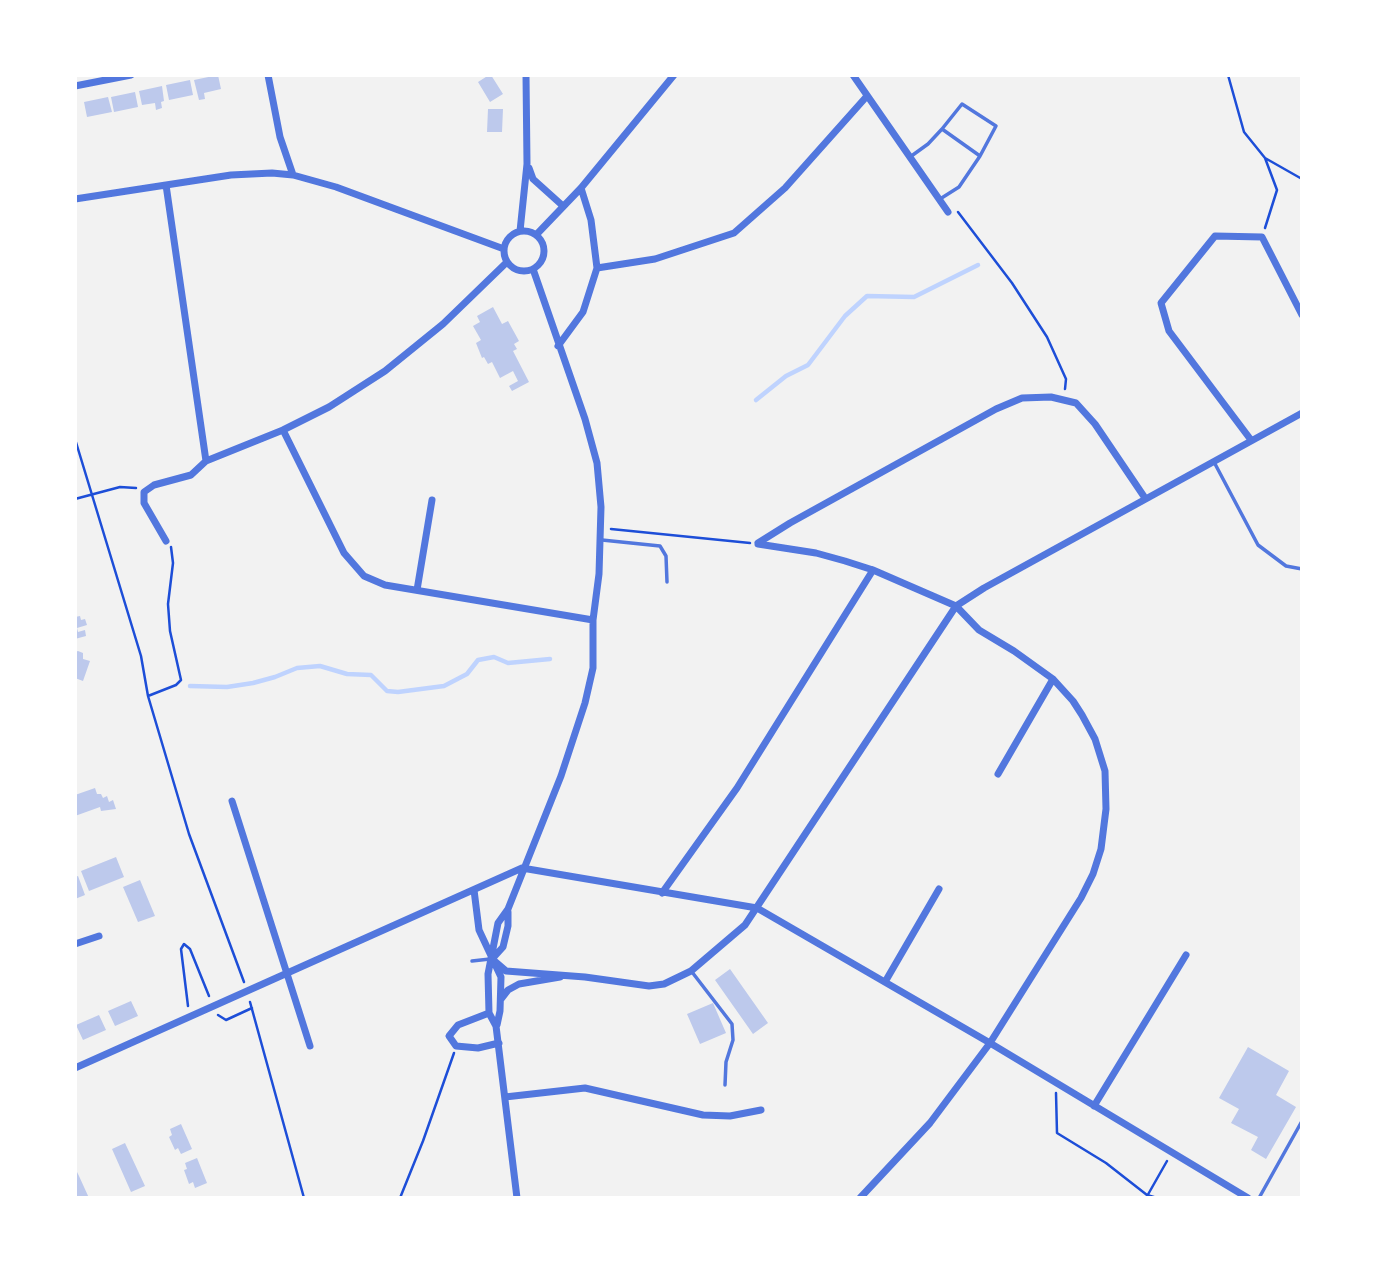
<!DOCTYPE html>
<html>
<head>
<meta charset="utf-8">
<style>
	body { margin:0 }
	#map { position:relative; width:1377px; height:1273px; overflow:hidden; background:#f2f2f2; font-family:"Sofia Sans Condensed",sans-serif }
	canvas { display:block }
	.frame { position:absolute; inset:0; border:77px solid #fff; pointer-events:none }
</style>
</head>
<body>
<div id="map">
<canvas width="1377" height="1273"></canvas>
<div class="frame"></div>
</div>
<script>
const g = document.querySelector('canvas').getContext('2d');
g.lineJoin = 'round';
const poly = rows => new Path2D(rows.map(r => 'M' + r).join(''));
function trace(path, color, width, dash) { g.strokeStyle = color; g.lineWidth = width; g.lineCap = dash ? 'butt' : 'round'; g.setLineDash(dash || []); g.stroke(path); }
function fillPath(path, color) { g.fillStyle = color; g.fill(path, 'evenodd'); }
const stream = poly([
	[756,400,786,376,808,365,845,316,867,296,914,297,978,265],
	[190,686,227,687,253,683,275,677,297,668,320,666,347,674,371,675,387,691,398,692,444,686,467,674,478,660,494,657,508,663,550,659]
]);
const building = poly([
	[218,75,221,89,204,93,205,99,199,100,194,80],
	[489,75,491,75,503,94,490,102,478,82],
	[190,80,193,95,169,100,166,85],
	[162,86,164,101,161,102,162,108,156,110,155,103,142,105,139,91],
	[135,92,138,107,114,112,111,97],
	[108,97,112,112,87,117,84,102],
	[488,109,503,109,502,132,487,132],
	[493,307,502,324,508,321,519,341,514,344,517,349,513,351,529,382,512,391,509,386,518,381,513,371,500,378,492,362,488,364,484,357,482,358,476,343,481,340,473,326,480,322,477,316],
	[80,616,81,620,85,619,87,625,77,628,78,632,85,630,86,636,75,639,75,617],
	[78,651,83,653,83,659,90,661,83,681,75,678,75,652],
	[95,788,97,794,101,794,103,798,107,796,109,802,113,800,116,809,101,811,100,807,75,816,75,795],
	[116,857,124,877,89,891,81,871],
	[78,876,85,895,75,899,75,877],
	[140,880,155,916,138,922,123,887],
	[730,969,768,1023,753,1034,715,980],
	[131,1001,138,1016,115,1026,108,1011],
	[713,1003,726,1033,700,1044,687,1014],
	[99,1015,106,1030,83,1040,76,1025],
	[1248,1047,1289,1071,1276,1095,1296,1107,1266,1159,1251,1150,1258,1137,1231,1123,1239,1109,1219,1098],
	[181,1124,192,1149,181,1154,178,1148,175,1150,169,1137,172,1135,170,1129],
	[125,1143,145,1186,131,1192,112,1149],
	[197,1158,207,1183,195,1188,193,1182,189,1184,184,1170,187,1169,185,1163],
	[75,1168,79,1176,89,1198,75,1198]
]);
const path = poly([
	[1228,75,1244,132,1265,158,1302,179],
	[958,212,1012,283,1047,337,1066,379,1065,389],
	[1265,228,1277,190,1265,158],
	[75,439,141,656,148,696,189,834,244,982],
	[75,499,120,487,136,488],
	[611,529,750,543],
	[148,696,176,685,181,680,170,631,168,604,173,563,171,547],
	[250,1002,304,1198],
	[188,1006,181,949,184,944,190,949,209,996],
	[218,1015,226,1020,252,1008],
	[1056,1093,1057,1133,1106,1163,1147,1195,1157,1198],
	[400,1198,423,1141,454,1053],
	[1146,1198,1167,1161]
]);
const service = poly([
	[942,129,962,104,996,126,980,156],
	[910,157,928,144,942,129,980,156,959,187,940,199],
	[1214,462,1258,545,1286,566,1302,569],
	[602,540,660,546,666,556,667,582],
	[472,961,490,959],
	[692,972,732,1024,733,1040,726,1062,725,1085],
	[1259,1198,1302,1121]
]);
const minor = poly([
	[268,75,280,137,293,175],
	[853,75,948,212],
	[75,86,131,75],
	[529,168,533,179,563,206],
	[166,185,206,461],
	[75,199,231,175,272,173,293,175,336,187,504,249],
	'504 251a20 20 0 1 1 40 0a20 20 0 1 1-40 0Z',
	[520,231,527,164,526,75],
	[536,235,581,188,674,75],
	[597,268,655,259,734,233,785,188,867,96],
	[558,346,583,312,597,268,591,220,581,188],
	[283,430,344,553,364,576,385,585,593,620],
	[1251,440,1169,331,1161,303,1215,236,1262,237,1302,315],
	[166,541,144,503,144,492,154,485,191,475,206,461,283,430,329,407,385,371,443,324,507,262],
	[758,543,790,523,996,409,1022,398,1051,397,1076,403,1095,424,1145,498],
	[758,544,816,553,845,561,873,570,956,606,979,630,1014,651,1053,679,1073,701,1082,715,1095,739,1105,771,1106,809,1101,849,1093,874,1081,898,990,1043,930,1123,860,1198],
	[417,590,432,500],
	[998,774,1053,679],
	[232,801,310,1046],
	[522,868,757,908,990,1043,1248,1198],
	[474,890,479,930,501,977,500,1011,497,1025],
	[662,893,737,788,873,570],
	[75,944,99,936],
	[493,958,503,947,508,926,508,912],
	[492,959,506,971,585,977,649,986,664,984,691,971,745,925,956,606,984,588,1302,413],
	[885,982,939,889],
	[501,999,508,990,519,984,560,977],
	[489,1013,458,1025,449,1036,456,1046,478,1048,499,1043],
	[75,1068,522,868],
	[505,1097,585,1088,703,1115,730,1116,761,1110],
	[1094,1106,1186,955],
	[517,1198,496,1026,489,1013,488,974,498,923,508,909,561,776,585,703,593,668,593,620,599,574,601,507,597,463,585,419,533,269]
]);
trace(stream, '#bfd3fe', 4.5);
fillPath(building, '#bdc9ec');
trace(path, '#1d4ed8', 2.5);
trace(service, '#5277de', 3.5);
trace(minor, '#5277de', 7);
</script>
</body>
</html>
